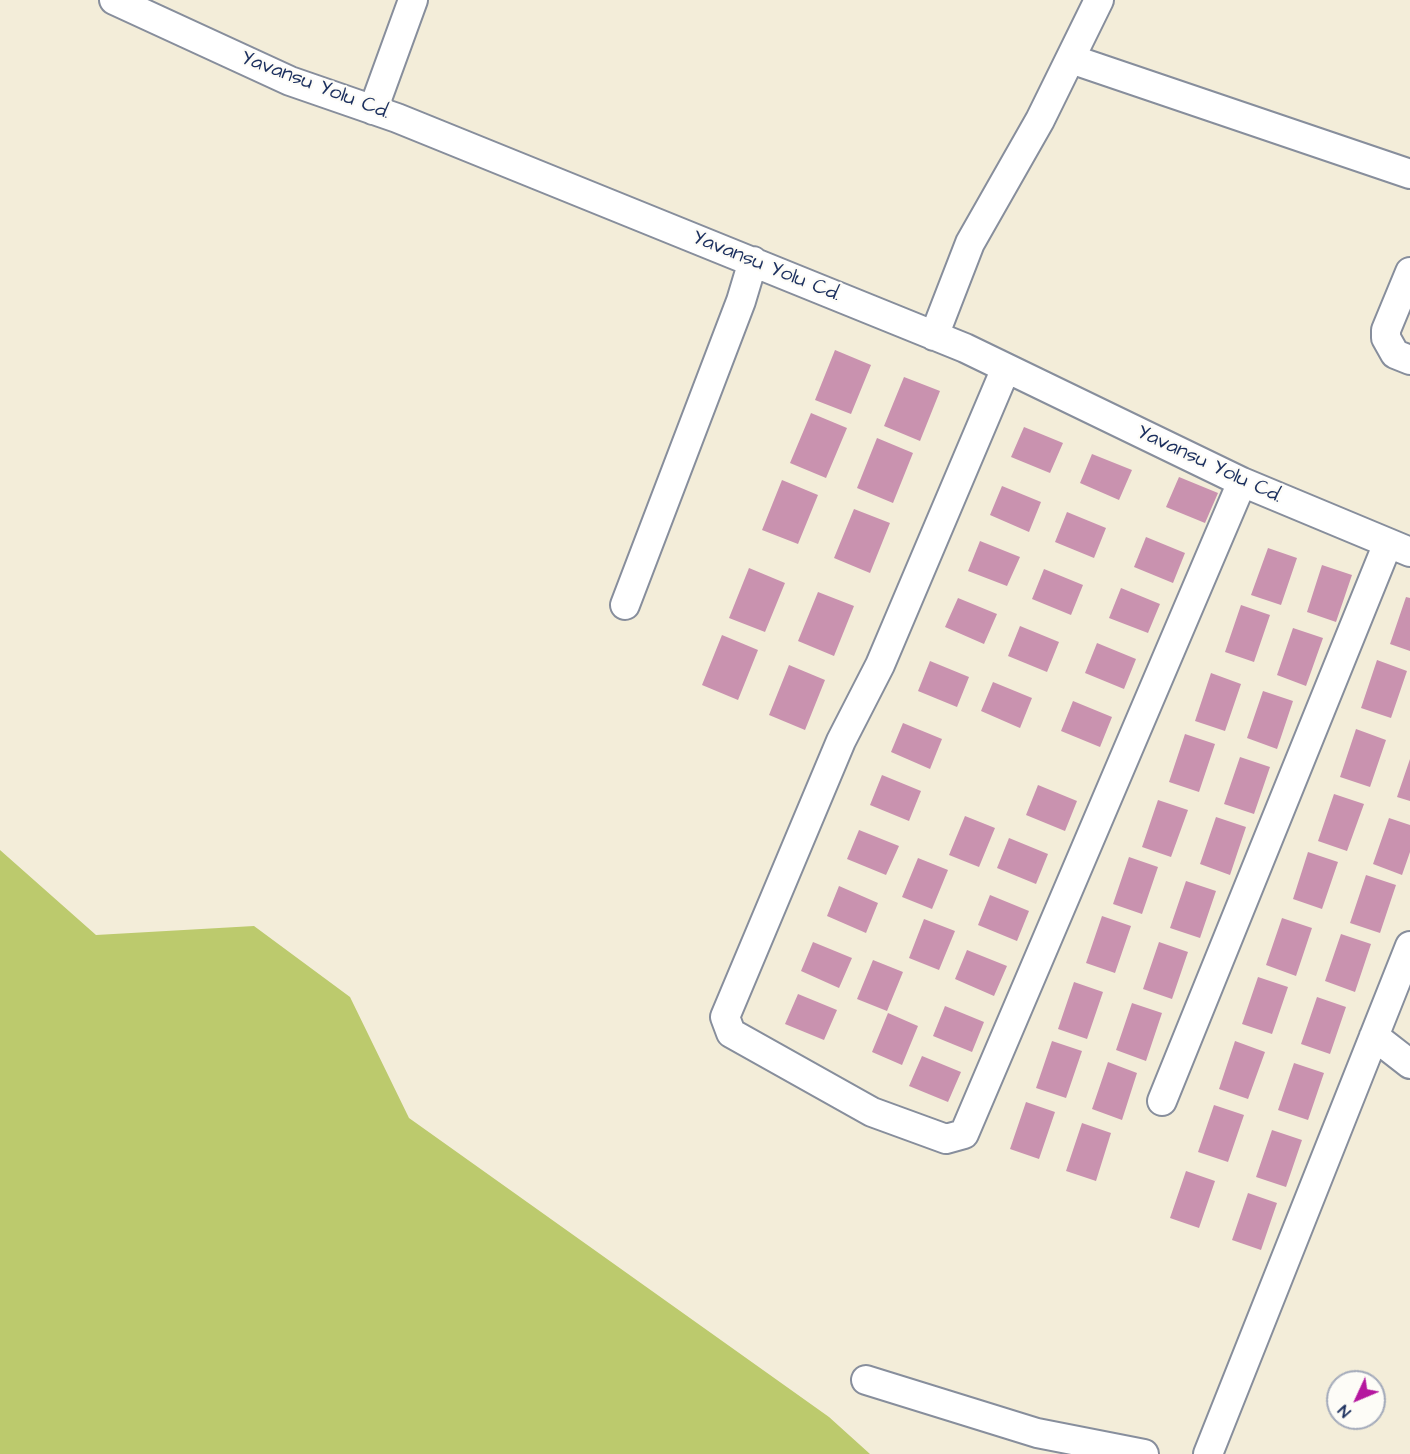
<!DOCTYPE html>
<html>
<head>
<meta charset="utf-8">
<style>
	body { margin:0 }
	#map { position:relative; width:1410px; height:1454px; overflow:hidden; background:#f3edd9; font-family:"Architects Daughter",sans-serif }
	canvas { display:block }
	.north { position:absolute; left:1326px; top:1370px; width:60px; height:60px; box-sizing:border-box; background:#fdfcf7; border:2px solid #a3aaba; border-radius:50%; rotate:226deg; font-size:16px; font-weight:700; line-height:24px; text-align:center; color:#1b2f5e }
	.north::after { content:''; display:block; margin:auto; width:21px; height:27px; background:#b5179e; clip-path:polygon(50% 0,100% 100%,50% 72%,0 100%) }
</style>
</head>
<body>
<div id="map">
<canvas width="1410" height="1454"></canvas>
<div class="north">N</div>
</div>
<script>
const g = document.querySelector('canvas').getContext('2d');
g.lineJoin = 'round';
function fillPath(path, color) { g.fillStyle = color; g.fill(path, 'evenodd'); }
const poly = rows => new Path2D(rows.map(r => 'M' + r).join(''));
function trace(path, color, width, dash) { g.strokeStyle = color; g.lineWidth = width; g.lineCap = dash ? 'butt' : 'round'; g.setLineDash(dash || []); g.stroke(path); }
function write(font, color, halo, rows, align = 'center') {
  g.font = font + ' "Architects Daughter",sans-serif'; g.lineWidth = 4.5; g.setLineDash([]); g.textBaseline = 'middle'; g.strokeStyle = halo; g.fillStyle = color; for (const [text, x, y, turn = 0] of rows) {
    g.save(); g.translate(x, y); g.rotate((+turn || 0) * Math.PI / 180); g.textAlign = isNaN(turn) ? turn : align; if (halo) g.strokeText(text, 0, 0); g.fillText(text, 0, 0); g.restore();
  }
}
const green = poly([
	[0,850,96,935,254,926,350,997,409,1118,829,1417,870,1454,0,1454]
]);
const building = poly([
	[835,350,871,365,851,414,815,400],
	[904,377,940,391,920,441,884,426],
	[811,413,847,428,826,478,790,463],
	[1024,427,1063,443,1050,473,1011,457],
	[877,438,913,453,893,503,857,488],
	[1092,454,1132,470,1119,500,1080,483],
	[1179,477,1218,493,1205,523,1166,507],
	[782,480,818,495,798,544,762,530],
	[1002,486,1041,502,1029,532,990,515],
	[854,509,890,523,870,573,834,558],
	[1067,512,1106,528,1094,558,1055,542],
	[1146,537,1185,553,1173,583,1134,567],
	[980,541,1020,557,1007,586,968,571],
	[1268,548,1297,558,1281,605,1251,595],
	[1322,565,1352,575,1336,622,1307,612],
	[749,568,785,583,765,632,729,618],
	[1044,569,1083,585,1071,615,1032,599],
	[1121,588,1160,604,1148,633,1109,618],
	[818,592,854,606,834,656,798,641],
	[1406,597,1410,598,1410,651,1390,644],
	[958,598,997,614,984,644,945,627],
	[1241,605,1270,615,1254,662,1225,652],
	[1020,626,1059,642,1047,672,1008,656],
	[1293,628,1323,638,1306,686,1277,675],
	[722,635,758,650,738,700,702,685],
	[1097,643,1136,659,1124,689,1085,673],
	[1377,660,1407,671,1391,718,1361,708],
	[930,661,969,677,957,707,918,691],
	[789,665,825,680,805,730,769,715],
	[1211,673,1241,684,1225,731,1195,721],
	[993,682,1032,698,1020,728,981,711],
	[1263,691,1293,701,1277,749,1247,738],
	[1073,701,1112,717,1100,747,1061,731],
	[903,723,942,739,930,769,891,752],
	[1356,729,1386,740,1370,787,1340,777],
	[1185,734,1215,744,1199,792,1169,782],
	[1240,757,1270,767,1254,814,1224,804],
	[1410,759,1410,801,1397,797],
	[882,775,921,791,909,821,870,805],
	[1038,785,1077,801,1065,831,1026,815],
	[1334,794,1364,804,1347,851,1318,841],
	[1158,800,1188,810,1171,857,1142,847],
	[965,816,995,828,979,867,949,855],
	[1216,817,1246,827,1230,875,1200,864],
	[1389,818,1410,825,1410,852,1402,875,1373,864],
	[859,830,899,846,886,875,847,859],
	[1009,838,1048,854,1036,884,997,868],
	[1308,852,1338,862,1322,909,1293,899],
	[1129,857,1158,867,1142,914,1113,904],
	[918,858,948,870,932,909,902,897],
	[1366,875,1396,885,1380,933,1350,923],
	[1186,881,1216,891,1200,938,1170,928],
	[839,886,878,903,866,933,827,916],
	[990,895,1029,911,1017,941,978,925],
	[1102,916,1131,926,1115,973,1086,963],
	[1282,918,1312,928,1296,976,1266,965],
	[924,919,955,931,939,970,909,958],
	[1341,934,1371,944,1355,992,1325,981],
	[813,942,852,958,839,988,801,971],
	[1159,942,1188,952,1172,999,1143,989],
	[967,950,1007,966,994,996,955,979],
	[873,960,903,972,887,1011,857,999],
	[1258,977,1288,987,1272,1034,1242,1024],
	[1074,982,1103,992,1087,1039,1058,1029],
	[798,994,837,1010,824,1040,785,1024],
	[1317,997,1346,1007,1330,1054,1301,1044],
	[1132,1003,1162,1013,1146,1061,1116,1050],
	[945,1006,984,1022,972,1052,933,1036],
	[888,1013,918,1026,902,1065,872,1052],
	[1052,1041,1082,1051,1066,1098,1036,1088],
	[1235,1041,1265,1052,1248,1099,1219,1089],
	[922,1056,961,1072,948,1102,909,1086],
	[1108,1062,1137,1073,1122,1120,1092,1109],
	[1294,1063,1324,1073,1308,1120,1278,1110],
	[1026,1102,1055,1112,1039,1159,1010,1149],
	[1214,1105,1244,1115,1228,1162,1198,1152],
	[1082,1123,1111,1133,1096,1181,1066,1171],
	[1272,1130,1302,1140,1286,1187,1256,1177],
	[1186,1171,1215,1181,1199,1228,1170,1218],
	[1248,1193,1277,1203,1261,1250,1232,1240]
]);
const minor = poly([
	[114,0,290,81,397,118,965,348,1242,482,1410,552],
	[1071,59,1410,174],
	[373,110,413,0],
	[1410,272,1386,330,1386,338,1395,354,1410,360],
	[934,336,970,243,1040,120,1099,0],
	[1006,368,880,665,841,741,725,1017,731,1033,872,1112,946,1139,964,1134,1242,482],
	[625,605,741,301,753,261],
	[1374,1036,1410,1064],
	[1162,1101,1388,543],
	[866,1380,1037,1433,1144,1454],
	[1208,1454,1410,946]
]);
const streetNames = [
	["Yavansu Yolu Cd.",315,86,21],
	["Yavansu Yolu Cd.",766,267,22],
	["Yavansu Yolu Cd.",1209,465,25]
];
fillPath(green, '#bcca6d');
fillPath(building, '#c992af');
trace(minor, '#878e9c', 32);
trace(minor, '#fff', 28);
write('21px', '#1b2f5e', '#fdfcf7', streetNames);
</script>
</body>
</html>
